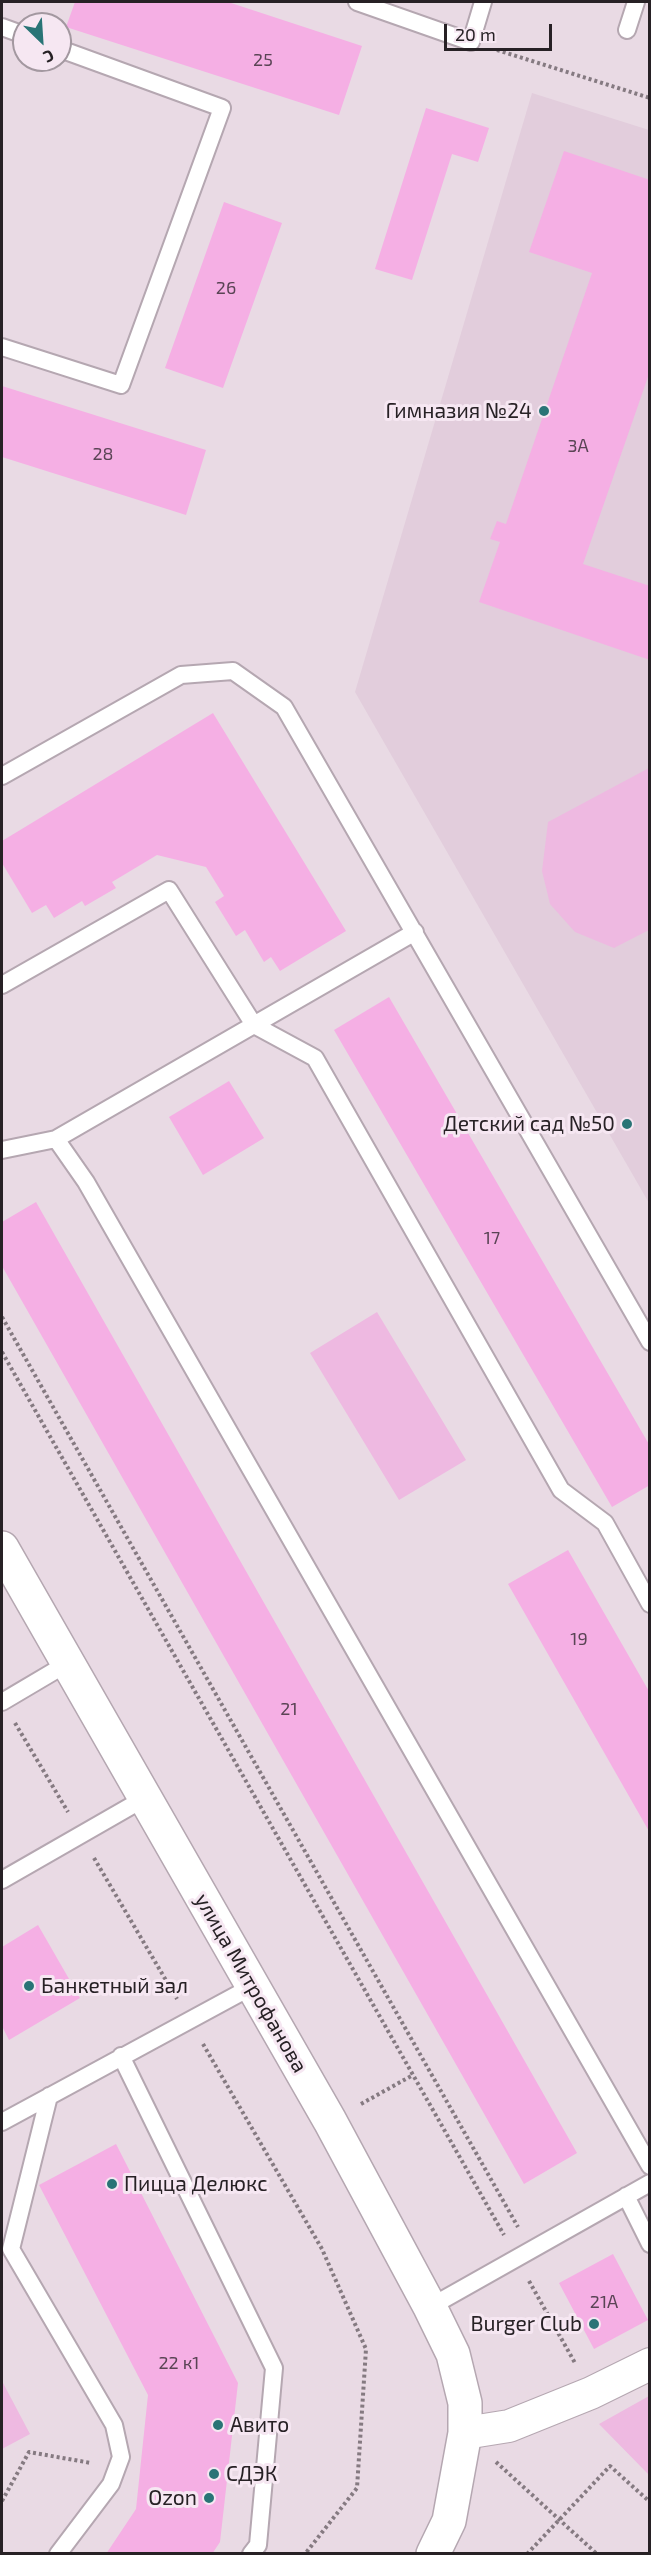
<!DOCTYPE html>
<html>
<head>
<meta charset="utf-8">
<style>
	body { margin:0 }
	#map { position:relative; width:651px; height:2555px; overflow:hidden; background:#e9dae4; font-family:"Exo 2",sans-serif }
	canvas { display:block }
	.frame { position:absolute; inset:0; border:3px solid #272125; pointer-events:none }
	.north { position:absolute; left:12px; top:12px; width:60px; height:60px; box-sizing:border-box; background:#f6e7f2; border:2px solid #a398a0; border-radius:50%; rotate:155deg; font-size:16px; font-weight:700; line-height:24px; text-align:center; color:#272125 }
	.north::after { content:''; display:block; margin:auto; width:21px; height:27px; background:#297476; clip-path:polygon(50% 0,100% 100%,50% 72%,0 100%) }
	.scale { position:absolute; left:444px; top:24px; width:108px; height:27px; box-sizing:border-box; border:3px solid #272125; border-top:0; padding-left:8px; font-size:18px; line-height:21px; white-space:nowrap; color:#272125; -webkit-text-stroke:4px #f6e7f2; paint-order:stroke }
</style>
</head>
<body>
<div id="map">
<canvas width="651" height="2555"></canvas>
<div class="frame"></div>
<div class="north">С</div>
<div class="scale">20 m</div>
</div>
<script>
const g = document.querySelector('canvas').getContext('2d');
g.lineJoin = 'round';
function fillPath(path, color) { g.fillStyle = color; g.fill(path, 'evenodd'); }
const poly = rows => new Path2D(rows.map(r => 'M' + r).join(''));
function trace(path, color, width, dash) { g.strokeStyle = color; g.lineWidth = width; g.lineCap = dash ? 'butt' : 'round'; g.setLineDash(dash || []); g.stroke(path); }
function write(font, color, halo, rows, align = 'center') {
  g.font = font + ' "Exo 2",sans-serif'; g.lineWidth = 6; g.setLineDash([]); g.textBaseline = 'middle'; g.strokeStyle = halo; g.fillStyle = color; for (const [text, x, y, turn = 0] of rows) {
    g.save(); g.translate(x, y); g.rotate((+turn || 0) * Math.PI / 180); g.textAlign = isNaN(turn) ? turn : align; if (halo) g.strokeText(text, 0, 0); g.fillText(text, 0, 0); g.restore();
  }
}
const built = poly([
	[532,93,649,130,649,1203,355,692]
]);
const green = poly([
	[649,768,649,930,614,948,575,932,550,904,542,871,548,822],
	[377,1312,466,1460,399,1500,310,1353],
	[2,2381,30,2434,2,2449,2,2380],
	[649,2396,649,2475,599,2424]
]);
const building = poly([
	[75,2,228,2,362,46,339,115,66,27],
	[426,108,489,128,478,162,452,154,412,280,375,269],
	[564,151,650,180,650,371,583,564,650,586,650,660,479,602,500,542,490,539,497,521,506,524,592,273,529,252],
	[224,202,282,223,223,388,165,368],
	[2,386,206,450,186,515,2,457],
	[213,713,346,931,280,971,271,957,264,962,245,930,236,936,215,902,224,896,206,867,157,855,112,882,116,888,85,906,82,901,54,918,46,905,32,913,2,863,2,841],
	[389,997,650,1446,650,1485,612,1507,334,1030],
	[229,1081,264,1138,203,1175,169,1117],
	[36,1202,577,2153,524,2184,2,1266,2,1222],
	[568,1550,650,1693,650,1833,508,1584],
	[38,1925,80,1998,9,2040,2,2026,2,1947],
	[116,2144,238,2383,220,2542,212,2554,106,2554,136,2509,148,2395,39,2185],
	[613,2254,648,2320,594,2349,559,2283]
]);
const path = poly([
	[497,50,650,98],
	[2,1317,518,2227],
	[2,1352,504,2235],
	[15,1723,68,1812],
	[94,1858,177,1999],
	[203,2044,322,2249,366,2349,357,2488,305,2554],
	[361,2104,413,2075],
	[529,2281,575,2363],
	[496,2462,597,2554],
	[2,2501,29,2452,91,2463],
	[527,2554,610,2466,650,2502]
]);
const lane = poly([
	[357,2,471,42,483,2],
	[2,27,24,35],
	[627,30,636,2],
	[2,347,121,385,222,108,60,49],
	[2,776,181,675,233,671,284,707,650,1342],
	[415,932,56,1139,86,1182,650,2166],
	[2,985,169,890,254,1025,315,1058,561,1490,605,1523,650,1604],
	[2,1150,56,1139],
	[2,1702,68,1663],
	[2,1880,145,1798],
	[121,2056,274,2368,258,2545,251,2554],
	[49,2096,11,2249,114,2425,121,2457,111,2484,58,2554],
	[2,2122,253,1986],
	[626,2196,650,2244],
	[430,2307,650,2183]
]);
const street = poly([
	[465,2433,509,2426,591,2393,650,2364]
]);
const secondary = poly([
	[2,1548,330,2121,430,2307,453,2354,465,2403,465,2433,449,2521,433,2554]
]);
const markers = [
	[544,411,6,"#297476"],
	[627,1124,6,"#297476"],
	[29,1986,6,"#297476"],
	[112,2184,6,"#297476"],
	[594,2324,6,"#297476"],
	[218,2425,6,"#297476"],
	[214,2474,6,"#297476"],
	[209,2498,6,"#297476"]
];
const numberNames = [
	["25",263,60],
	["26",226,288],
	["3А",578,446],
	["28",103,454],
	["17",492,1238],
	["19",579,1639],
	["21",289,1709],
	["21А",604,2302],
	["22 к1",179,2363]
];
const poiNames = [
	["Гимназия №24",532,411],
	["Детский сад №50",615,1124],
	["Банкетный зал",41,1986,"left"],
	["Пицца Делюкс",124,2184,"left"],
	["Burger Club",582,2324],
	["Авито",230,2425,"left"],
	["СДЭК",226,2474,"left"],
	["Ozon",197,2498]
];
const streetNames = [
	["улица Митрофанова",251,1983,60]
];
fillPath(built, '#e2cddc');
fillPath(green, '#eeb9e1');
fillPath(building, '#f5afe4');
trace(lane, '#b5a7b1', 20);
trace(street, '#b5a7b1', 34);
trace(secondary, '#b5a7b1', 36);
trace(path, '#857a81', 4, [3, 3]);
trace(lane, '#fff', 16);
trace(street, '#fff', 32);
trace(secondary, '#fff', 33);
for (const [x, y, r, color] of markers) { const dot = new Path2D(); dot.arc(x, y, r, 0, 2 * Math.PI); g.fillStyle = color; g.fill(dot); trace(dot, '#f6e7f2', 2); }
write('18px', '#5a4455', null, numberNames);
write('21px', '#272125', '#f6e7f2', poiNames, 'right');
write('21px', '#272125', '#f6e7f2', streetNames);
</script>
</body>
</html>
